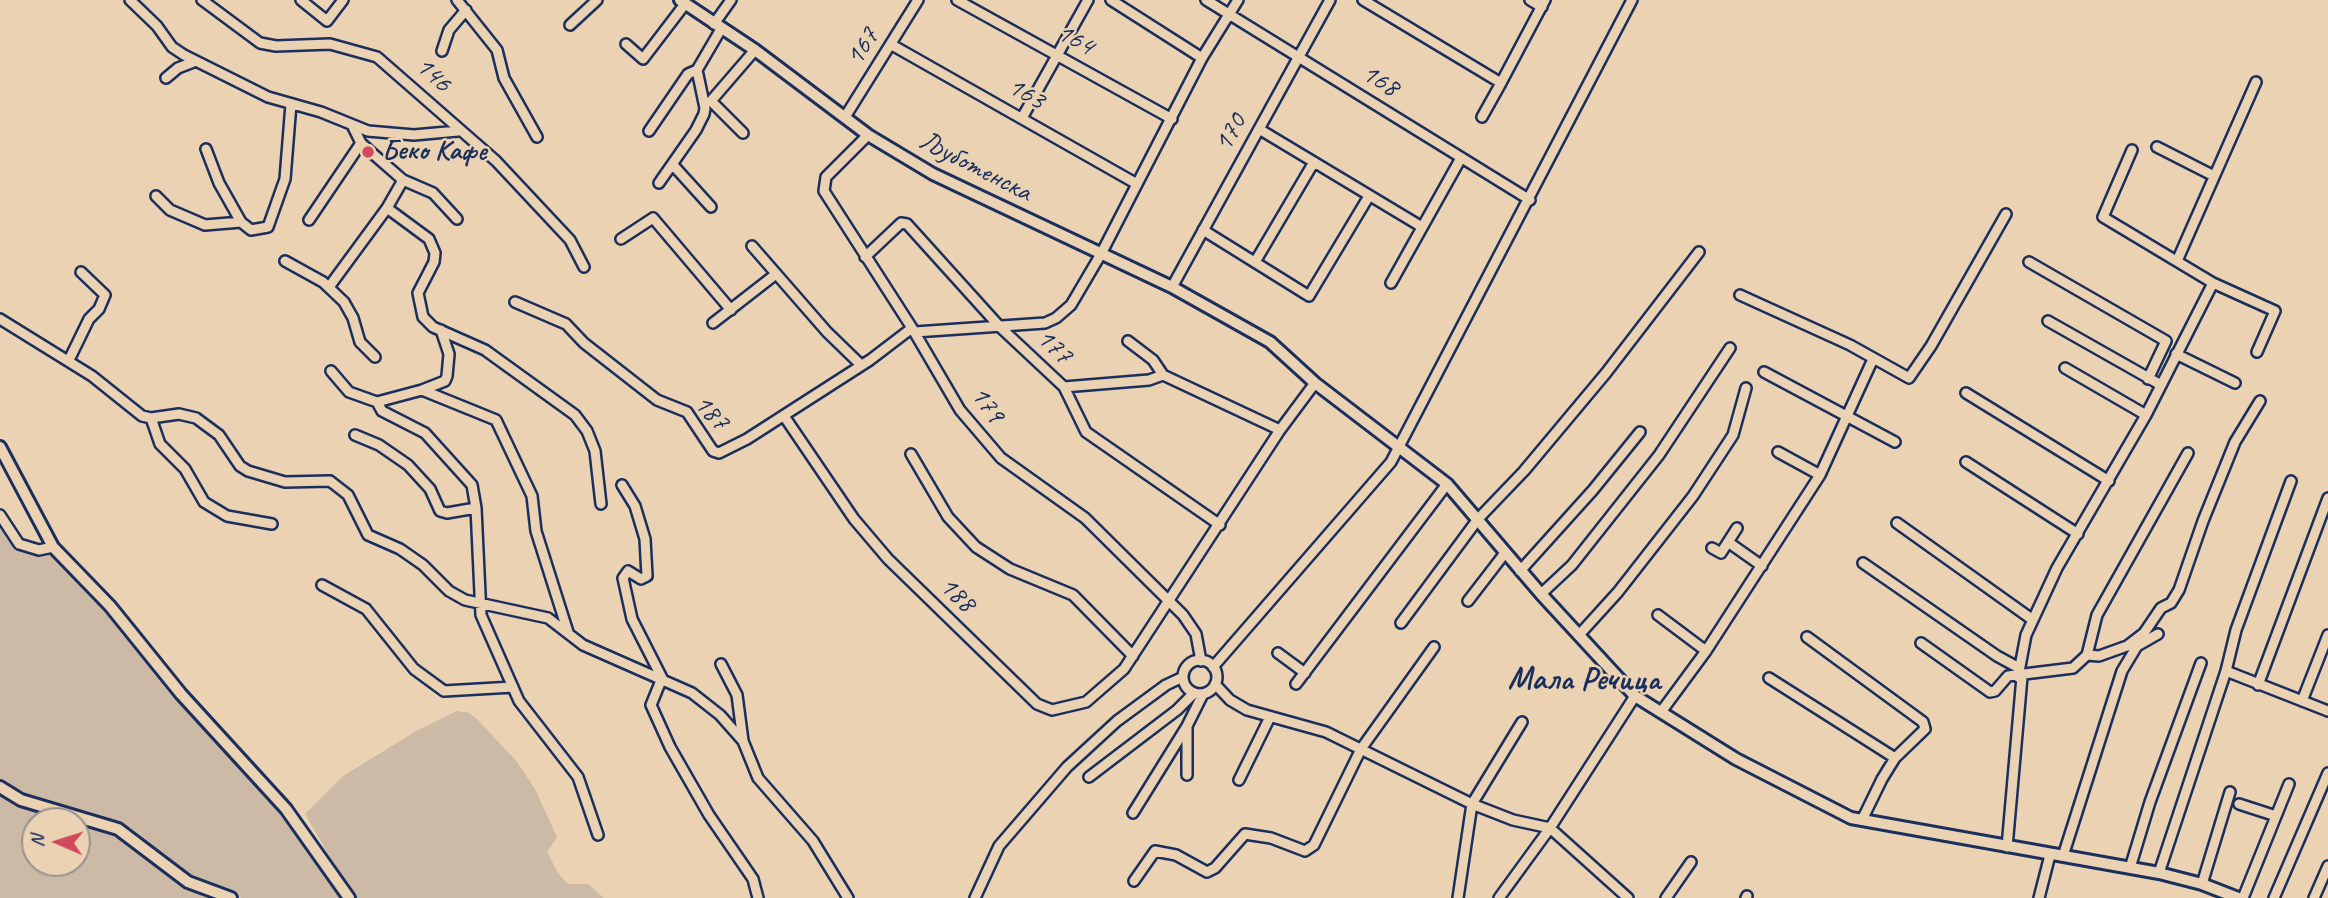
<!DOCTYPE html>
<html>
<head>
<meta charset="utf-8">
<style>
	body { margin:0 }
	#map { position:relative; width:2328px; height:898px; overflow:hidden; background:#ead2b2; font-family:Caveat,sans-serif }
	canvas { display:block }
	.north { position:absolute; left:21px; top:807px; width:70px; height:70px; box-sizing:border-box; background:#ead2b2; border:2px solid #979190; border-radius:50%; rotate:273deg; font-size:19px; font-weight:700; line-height:28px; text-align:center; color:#1b2f5e }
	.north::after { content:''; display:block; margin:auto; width:24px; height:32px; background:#d1495b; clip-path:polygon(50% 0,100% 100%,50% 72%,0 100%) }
</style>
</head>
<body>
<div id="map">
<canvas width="2328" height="898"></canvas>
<div class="north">N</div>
</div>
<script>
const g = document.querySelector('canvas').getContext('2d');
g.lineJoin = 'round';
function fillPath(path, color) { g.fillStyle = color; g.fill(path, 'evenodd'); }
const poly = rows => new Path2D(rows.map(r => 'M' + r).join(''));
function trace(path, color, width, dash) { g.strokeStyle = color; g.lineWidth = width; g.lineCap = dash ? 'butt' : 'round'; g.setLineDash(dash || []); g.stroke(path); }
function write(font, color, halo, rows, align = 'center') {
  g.font = font + ' Caveat,sans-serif'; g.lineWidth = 5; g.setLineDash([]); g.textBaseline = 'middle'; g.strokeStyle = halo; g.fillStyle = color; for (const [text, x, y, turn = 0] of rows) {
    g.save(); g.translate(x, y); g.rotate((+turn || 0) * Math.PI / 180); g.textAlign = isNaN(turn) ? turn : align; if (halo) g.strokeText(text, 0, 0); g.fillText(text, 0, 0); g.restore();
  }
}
const green = poly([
	[0,515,16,542,48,549,104,606,198,722,291,827,341,898,242,898,189,876,112,819,31,799,0,779],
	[457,711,469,713,478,720,517,762,535,789,557,837,547,852,558,873,568,884,588,884,604,898,354,898,305,814,343,776,418,730],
	[0,795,15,804,115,835,133,845,182,886,212,898,0,898],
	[35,821,77,821,77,863,35,863]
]);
const minor = poly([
	[130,0,157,26,172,47,184,55,268,97,321,112,368,131,414,135,458,131],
	[202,0,260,43,276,46,330,44,377,57,496,161,570,240,584,267],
	[301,0,327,21,343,0],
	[457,0,497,50,504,78,537,137],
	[957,0,1172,119],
	[1111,0,1202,58],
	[1206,0,1530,200],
	[1363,0,1501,83,1482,117],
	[1530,0,1542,7],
	[714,24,731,0],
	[570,25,597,0],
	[626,44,643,59,685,4],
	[892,45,1137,184],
	[442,51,449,30,466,10],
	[166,78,178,68,196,61],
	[1501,83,1545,0],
	[845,117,918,0],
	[1022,118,1088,0],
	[352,125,361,143,372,153,403,180,433,193,457,219],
	[1259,129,1422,227],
	[649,131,688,74,697,70,721,29],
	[743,133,711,101,755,50],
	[868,135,826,177,824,191,912,328,960,410,1001,458,1085,518,1183,615,1196,634,1201,661],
	[2157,147,2214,176],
	[206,149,219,183,241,222,251,230,268,227,285,179,291,104],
	[2132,150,2103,217,2213,283,2275,311,2257,352],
	[673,165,711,207],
	[659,183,696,130,704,114,705,108,697,70],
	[156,196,170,210,205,225,241,222],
	[387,208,429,239,435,253,434,262,418,293,423,317,433,327,485,350,575,415,587,431,595,451,601,504],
	[309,220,361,143],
	[1203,230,1309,296,1369,196],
	[621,239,653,218,731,310],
	[752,246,827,332,861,365],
	[865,257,901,223,907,224,1000,327,1064,387,1086,432,1220,525],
	[285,261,323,282,344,302,353,318,360,342,375,357],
	[2177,261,2256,82],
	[1255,262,1314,162],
	[2029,262,2166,341,2148,379],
	[1391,283,1461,158],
	[329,287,387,208,403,180],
	[1172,287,1330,0],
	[1740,295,1850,345,1909,378,1931,346,2006,214],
	[515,302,566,324,584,343,657,400,687,412,713,451,719,453,747,439,870,360,912,328],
	[0,319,92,376,142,416,151,418,179,414,196,418,219,435,240,466,248,471,285,482,330,481,348,495,368,535,400,549,423,565,449,591,465,600,548,618,583,645,692,693,720,715,743,741,758,778,813,841,848,898],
	[2048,321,2161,385],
	[713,323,776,274],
	[915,332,1045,323,1056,318,1071,305,1101,254,1202,58,1238,0],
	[1128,341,1153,360,1163,375,1280,430],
	[2176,354,2235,383],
	[69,360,89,319,99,309,105,295,81,272],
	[2065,368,2146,415],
	[331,371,349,392,377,402,422,390,445,381,447,376,449,354,441,330],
	[1764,372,1895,442],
	[1064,387,1149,380,1163,375],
	[422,390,496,420,532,496,536,531,568,632],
	[1966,393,2109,481],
	[377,402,382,411,425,433,472,485,476,508,481,615,519,701,578,777,598,835],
	[784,416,854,519,888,559,1037,704,1052,710,1086,702,1124,669,1280,430,1315,383],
	[151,418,160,444,185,469,204,502,227,516,272,524],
	[355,435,379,445,408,465,430,489,440,511,447,513,476,508],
	[1778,452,1820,475],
	[911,454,948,517,976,547,1010,569,1073,595,1133,656],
	[1966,462,2078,534],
	[622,485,635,506,645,539,647,576,641,579,628,571,623,578,632,619,662,678,651,705,670,747,709,815,753,879,758,898],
	[0,515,19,544,39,550,53,547],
	[1897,523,2033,620],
	[1728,542,1762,566],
	[1712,548,1721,553,1737,528],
	[1863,563,1997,656,2019,668],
	[1520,571,1593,490,1640,432],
	[322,585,366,609,414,669,444,691,513,687],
	[1541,594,1572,565,1659,455,1730,348],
	[1468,601,1505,553],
	[1658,615,1706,651],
	[1401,623,1478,519,1524,471,1606,373,1699,252],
	[1579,635,1618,592,1693,496,1733,435,1746,388],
	[1807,637,1923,722,1925,729,1895,758,1882,779,1862,820],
	[1921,643,1990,692,1995,691,2008,676,2073,668,2087,655,2097,615,2188,453],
	[1278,653,1305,673],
	[2087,655,2099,656,2127,646,2144,633,2161,608,2171,603,2179,590,2203,521,2235,442,2260,401],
	'1183 677a17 17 0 1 1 34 0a17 17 0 1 1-34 0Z',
	[721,664,737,695,743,741],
	[1213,667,1391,462,1632,0],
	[2226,671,2328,711],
	[2018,677,2026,635,2057,568,2146,415,2213,283],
	[1769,678,1895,758],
	[1215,684,1230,700,1247,710,1326,732,1472,804,1513,820,1550,828,1628,898],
	[1296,684,1447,484],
	[2258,685,2328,498],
	[2302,701,2328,635],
	[1661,712,1706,651,1820,475,1873,359],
	[1187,727,1187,775],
	[1089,777,1177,710,1194,693],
	[1239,780,1270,717],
	[2239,804,2276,816],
	[1133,813,1187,726,1203,694],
	[2007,847,2022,677],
	[2063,856,2122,671,2137,646,2158,634],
	[2130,868,2150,802,2201,663],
	[2159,873,2226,671,2236,630,2291,481],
	[1134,881,1155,851,1176,855,1207,872,1215,868,1245,834,1271,838,1305,851,1314,845,1361,749,1434,647],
	[2202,884,2230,792],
	[975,898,999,846,1067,767,1117,721,1166,685,1183,677],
	[1458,898,1472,804,1522,722],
	[1499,898,1550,828,1635,696],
	[1666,898,1691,862],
	[1746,898,1747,896],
	[2039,898,2050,855],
	[2243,898,2289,784],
	[2274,898,2328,773],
	[2314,898,2328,866]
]);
const major = poly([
	[680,0,755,50,868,135,933,174,1172,287,1270,342,1315,383,1447,484,1541,594,1635,696,1736,759,1851,818,2159,873,2202,884,2238,898],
	[0,447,53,547,110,606,181,694,286,809,349,898],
	[0,787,21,800,118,829,188,882,231,898]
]);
const markers = [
	[368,152,7,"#d1495b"]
];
const streetNames = [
	["164",1075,40,29],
	["167",863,47,-58],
	["146",433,75,43],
	["168",1380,81,32],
	["163",1026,94,30],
	["170",1231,133,-61],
	["Љуботенска",975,167,27],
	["177",1054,347,43],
	["179",987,405,55],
	["187",711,413,47],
	["188",957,595,44]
];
const poiNames = [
	["Беко Кафе",382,152]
];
const quarterNames = [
	["Мала Речица",1584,681]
];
fillPath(green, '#ccbaa6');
trace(minor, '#1b2f5e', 14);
trace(major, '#1b2f5e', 16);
trace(minor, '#ead2b2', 9);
trace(major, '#ead2b2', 10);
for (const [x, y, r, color] of markers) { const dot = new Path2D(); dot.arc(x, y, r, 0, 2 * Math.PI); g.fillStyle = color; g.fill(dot); trace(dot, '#ead2b2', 2.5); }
write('28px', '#1b2f5e', '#ead2b2', streetNames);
write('bold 28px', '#1b2f5e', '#ead2b2', poiNames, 'left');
write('bold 32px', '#1b2f5e', '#ead2b2', quarterNames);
</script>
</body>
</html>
